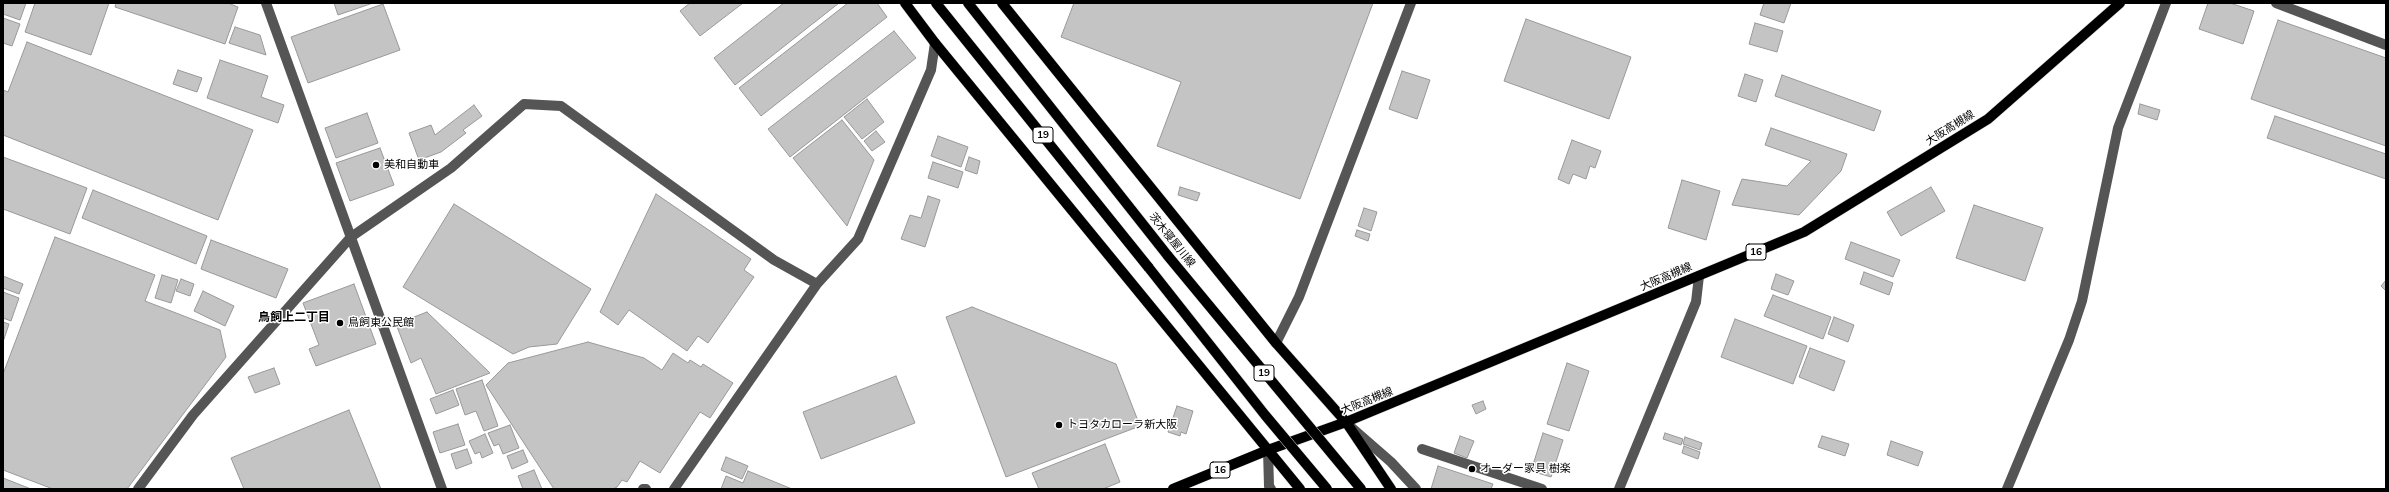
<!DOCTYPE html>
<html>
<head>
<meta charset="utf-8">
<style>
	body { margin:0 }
	#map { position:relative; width:2389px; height:492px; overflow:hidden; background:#fff; font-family:Mulish,sans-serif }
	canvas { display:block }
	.frame { position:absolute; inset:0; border:4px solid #000; pointer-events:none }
</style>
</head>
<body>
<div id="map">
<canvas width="2389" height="492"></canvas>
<div class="frame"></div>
</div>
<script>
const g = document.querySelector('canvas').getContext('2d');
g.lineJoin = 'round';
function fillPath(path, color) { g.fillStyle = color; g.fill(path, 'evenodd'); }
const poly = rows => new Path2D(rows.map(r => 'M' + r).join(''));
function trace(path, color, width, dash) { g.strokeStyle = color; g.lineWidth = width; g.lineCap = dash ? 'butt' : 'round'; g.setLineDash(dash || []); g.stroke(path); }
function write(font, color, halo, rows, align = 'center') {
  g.font = font + ' Mulish,"Noto Sans JP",sans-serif'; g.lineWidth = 3; g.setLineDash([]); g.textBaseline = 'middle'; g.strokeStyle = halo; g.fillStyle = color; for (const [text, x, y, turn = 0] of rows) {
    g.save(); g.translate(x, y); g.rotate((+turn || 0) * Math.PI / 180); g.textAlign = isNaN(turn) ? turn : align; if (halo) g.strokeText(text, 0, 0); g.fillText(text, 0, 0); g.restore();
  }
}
const building = poly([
	[3,3,26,3,20,20,3,14,3,3],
	[35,3,109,3,91,55,25,32,35,3],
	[116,3,228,3,238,7,225,44,115,7,116,3],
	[334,3,373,3,338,15,334,3],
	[690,3,743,3,700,36,680,11,690,3],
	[784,3,839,3,735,85,714,58,784,3],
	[848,3,877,3,887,17,761,116,739,88,848,3],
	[1074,3,1373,3,1300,199,1157,146,1181,82,1061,37,1074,3],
	[1764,3,1791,3,1784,23,1760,15,1764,3],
	[2208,3,2230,3,2254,11,2243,44,2199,29,2208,3],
	[383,4,400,50,308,83,291,37,383,4],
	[3,18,20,24,12,46,3,43,3,18],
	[1526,19,1631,57,1609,119,1504,81,1526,19],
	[2278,20,2386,58,2386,146,2251,99,2278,20],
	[1755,23,1783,31,1777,52,1749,44,1755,23],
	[235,27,260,35,266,55,229,43,235,27],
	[894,31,916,58,790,157,768,129,894,31],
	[27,42,253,130,218,220,3,135,3,90,8,92,27,42],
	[220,60,268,76,261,97,284,105,278,123,207,98,220,60],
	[178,70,202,78,197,92,173,84,178,70],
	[1402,71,1430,80,1417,119,1389,109,1402,71],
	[1745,74,1763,80,1756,102,1738,96,1745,74],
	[1782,75,1881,111,1874,131,1775,96,1782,75],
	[867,99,884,122,862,139,844,117,867,99],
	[2140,104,2160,110,2157,120,2138,114,2140,104],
	[474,105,482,116,463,130,466,133,441,152,419,160,409,133,431,125,435,135,474,105],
	[367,113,378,143,336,158,325,128,367,113],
	[2275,116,2386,154,2386,179,2267,138,2275,116],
	[842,120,874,160,847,226,793,158,842,120],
	[1771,128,1847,154,1841,171,1799,215,1732,205,1742,179,1787,186,1811,161,1765,145,1771,128],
	[876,131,885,142,872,151,864,141,876,131],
	[938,136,968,147,961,167,931,156,938,136],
	[1572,140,1601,151,1595,168,1590,166,1586,179,1573,174,1569,184,1558,179,1572,140],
	[380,148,394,185,350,201,336,163,380,148],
	[3,157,87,188,70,234,3,209,3,157],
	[969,157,980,161,977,174,965,170,969,157],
	[933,162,963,172,958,188,928,178,933,162],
	[1682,180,1720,191,1706,240,1668,228,1682,180],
	[1180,187,1200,193,1197,201,1178,195,1180,187],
	[1931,187,1945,211,1901,236,1887,212,1931,187],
	[93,190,207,236,196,264,82,218,93,190],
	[656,194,751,259,744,270,754,277,708,343,698,336,687,351,629,310,618,325,600,312,656,194],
	[928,196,940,200,925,247,901,239,910,215,921,218,928,196],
	[454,204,591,289,557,344,529,347,513,354,403,287,454,204],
	[1974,205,2043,228,2025,281,1956,258,1974,205],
	[1364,208,1377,212,1371,231,1358,226,1364,208],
	[1357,230,1370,234,1368,241,1355,236,1357,230],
	[55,237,155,275,145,301,220,330,226,357,127,489,53,489,3,470,3,374,55,237],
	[211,240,288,269,276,298,201,269,211,240],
	[1851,242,1900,260,1893,277,1845,259,1851,242],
	[1864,272,1893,283,1889,295,1860,284,1864,272],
	[1776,274,1794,281,1788,295,1771,289,1776,274],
	[162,275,178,280,171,303,155,298,162,275],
	[3,276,23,284,19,294,3,288,3,276],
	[181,279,194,284,190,296,176,291,181,279],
	[2386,280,2386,291,2381,286,2386,280],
	[354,284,376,344,316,366,309,349,319,345,303,303,354,284],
	[203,291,234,306,225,326,194,311,203,291],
	[3,292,19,298,11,321,3,318,3,292],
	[1773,295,1831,317,1823,339,1764,316,1773,295],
	[972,307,1116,364,1140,426,1006,477,946,317,972,307],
	[427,312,490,373,436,394,421,358,411,363,396,324,427,312],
	[1834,317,1854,325,1848,342,1828,334,1834,317],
	[1735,319,1807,346,1793,384,1721,357,1735,319],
	[3,322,9,324,3,342,3,322],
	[588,342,644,358,662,370,673,353,688,363,690,360,701,367,703,364,733,383,710,418,700,412,660,473,640,461,627,482,622,480,617,487,613,489,554,489,486,385,508,363,588,342],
	[1810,348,1845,361,1834,391,1799,377,1810,348],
	[1567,363,1589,371,1569,431,1547,424,1567,363],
	[274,368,280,384,255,393,248,377,274,368],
	[896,376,915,423,821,459,803,412,896,376],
	[482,380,498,426,484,431,476,411,465,415,456,389,482,380],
	[453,390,459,405,436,414,430,399,453,390],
	[1483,401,1486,409,1476,414,1472,405,1483,401],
	[1177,406,1193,411,1186,434,1181,432,1180,436,1168,432,1177,406],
	[349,410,381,489,244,489,231,458,349,410],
	[458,424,465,445,440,453,433,432,458,424],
	[510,425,519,448,503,454,499,444,494,446,488,433,510,425],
	[1543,433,1563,440,1551,477,1531,471,1543,433],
	[1665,433,1683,439,1681,445,1663,439,1665,433],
	[485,434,493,453,482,458,480,452,475,454,469,441,485,434],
	[1460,436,1474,441,1467,458,1454,453,1460,436],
	[1822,436,1849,444,1845,456,1818,447,1822,436],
	[1685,437,1702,443,1700,450,1683,444,1685,437],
	[1891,441,1923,452,1918,466,1887,455,1891,441],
	[1105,444,1120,482,1103,489,1039,489,1032,473,1105,444],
	[1684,446,1700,452,1698,459,1682,453,1684,446],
	[467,449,472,463,456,469,451,454,467,449],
	[523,450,528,462,512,469,507,456,523,450],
	[726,457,748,466,742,479,721,470,726,457],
	[1438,466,1493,484,1491,489,1431,489,1438,466],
	[534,470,542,489,523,489,518,476,534,470],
	[748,471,792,489,721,489,726,476,743,483,748,471],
	[3,478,31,489,3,489,3,478]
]);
const minor = poly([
	[266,3,442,489],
	[2276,3,2386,45],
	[1276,343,1299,297,1411,3],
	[1352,428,1391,462,1416,489],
	[1422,449,1542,489],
	[1268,450,1269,486,1271,489],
	[138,489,193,415,351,237,451,168,524,104,561,106,774,260,817,284],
	[643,489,646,489],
	[674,489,817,284,858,239,931,70,935,43],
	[1619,489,1696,302,1699,276],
	[2007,489,2069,340,2082,301,2118,128,2166,3]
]);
const major = poly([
	[905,3,935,43,1300,489],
	[936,3,1149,268],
	[968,3,1168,256],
	[1002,3,1276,343,1346,422,1391,489],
	[1173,489,1268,450,1346,422,1804,232,1988,119,2120,3]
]);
const majorBridge = poly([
	[1168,256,1361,489],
	[1149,268,1265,415,1327,489]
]);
const markers = [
	[376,165,4,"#000"],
	[340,323,4,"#000"],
	[1059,425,4,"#000"],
	[1472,469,4,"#000"]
];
const shields = [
	[1043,135,20],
	[1756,252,20],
	[1264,373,20],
	[1220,470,20]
];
const shieldNames = [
	["19",1043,135],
	["16",1756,252],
	["19",1264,373],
	["16",1220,470]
];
const streetNames = [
	["大阪高槻線",1950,128,-32],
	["茨木寝屋川線",1172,240,51],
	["大阪高槻線",1666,277,-23],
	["大阪高槻線",1367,401,-22]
];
const poiNames = [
	["美和自動車",384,165],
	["鳥飼東公民館",348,323],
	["トヨタカローラ新大阪",1067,425],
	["オーダー家具 樹楽",1480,469]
];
const neighbourhoodNames = [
	["鳥飼上二丁目",294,317]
];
fillPath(building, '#c4c4c4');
trace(building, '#999', 1);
trace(major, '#dbdbdb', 11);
trace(minor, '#555', 10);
trace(major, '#000', 10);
trace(majorBridge, '#dbdbdb', 11, []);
trace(majorBridge, '#000', 10);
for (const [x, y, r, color] of markers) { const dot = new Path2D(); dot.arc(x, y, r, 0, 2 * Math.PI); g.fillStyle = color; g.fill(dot); trace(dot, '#fff', 1.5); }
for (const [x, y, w] of shields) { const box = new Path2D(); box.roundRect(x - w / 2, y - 8, w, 16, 3); g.fillStyle = '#fff'; g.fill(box); trace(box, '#000', 1); }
write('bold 10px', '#000', null, shieldNames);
write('11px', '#000', '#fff', streetNames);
write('11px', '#000', '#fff', poiNames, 'left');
write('bold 12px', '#000', '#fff', neighbourhoodNames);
</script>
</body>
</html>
